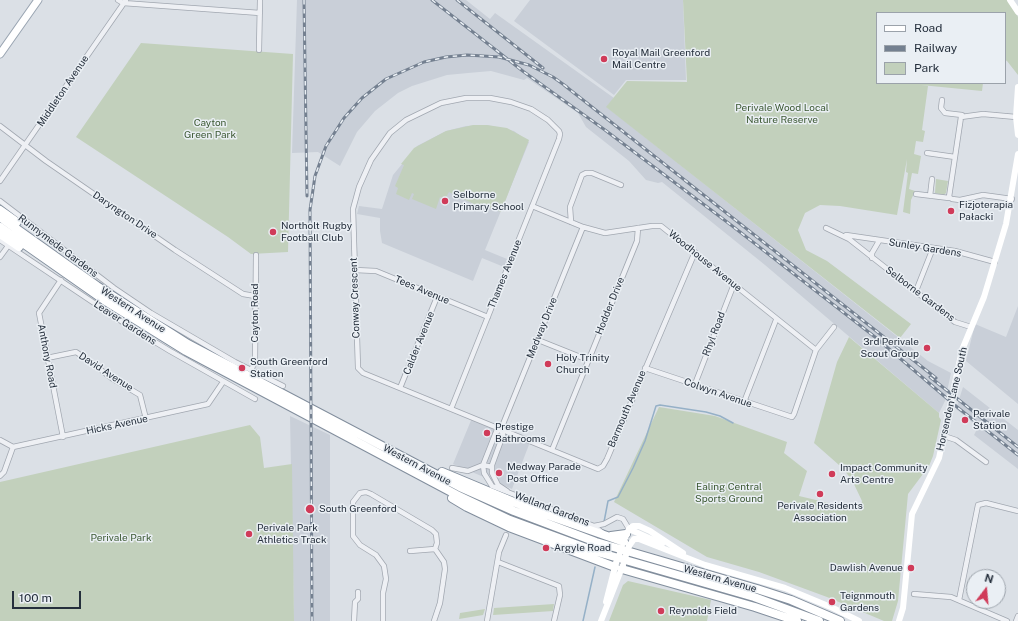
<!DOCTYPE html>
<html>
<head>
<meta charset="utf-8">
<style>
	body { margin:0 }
	#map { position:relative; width:1018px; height:621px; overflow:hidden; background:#dbe0e6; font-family:"Public Sans",sans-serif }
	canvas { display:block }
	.legend { position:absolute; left:876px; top:12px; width:130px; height:72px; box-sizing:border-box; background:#eaeff4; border:1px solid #9ba2aa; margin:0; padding:5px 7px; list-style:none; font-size:12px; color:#252f3c }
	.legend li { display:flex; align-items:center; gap:8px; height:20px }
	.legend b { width:20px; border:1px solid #9ba2aa }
	.north { position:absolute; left:966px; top:569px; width:40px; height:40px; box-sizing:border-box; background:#eaeff4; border:1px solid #9ba2aa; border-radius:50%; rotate:16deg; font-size:11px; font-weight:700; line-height:16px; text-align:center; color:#252f3c }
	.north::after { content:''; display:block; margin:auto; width:14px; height:18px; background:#d03b59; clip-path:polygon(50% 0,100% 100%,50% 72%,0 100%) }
	.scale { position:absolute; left:12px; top:591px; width:69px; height:18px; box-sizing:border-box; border:2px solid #252f3c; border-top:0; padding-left:5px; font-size:12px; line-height:14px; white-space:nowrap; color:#252f3c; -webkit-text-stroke:3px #eaeff4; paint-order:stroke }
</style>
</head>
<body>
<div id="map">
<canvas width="1018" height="621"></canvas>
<ul class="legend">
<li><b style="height:5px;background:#fff"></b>Road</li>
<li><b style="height:5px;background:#748090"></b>Railway</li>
<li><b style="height:11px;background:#c2d0bc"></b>Park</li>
</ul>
<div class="north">N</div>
<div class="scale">100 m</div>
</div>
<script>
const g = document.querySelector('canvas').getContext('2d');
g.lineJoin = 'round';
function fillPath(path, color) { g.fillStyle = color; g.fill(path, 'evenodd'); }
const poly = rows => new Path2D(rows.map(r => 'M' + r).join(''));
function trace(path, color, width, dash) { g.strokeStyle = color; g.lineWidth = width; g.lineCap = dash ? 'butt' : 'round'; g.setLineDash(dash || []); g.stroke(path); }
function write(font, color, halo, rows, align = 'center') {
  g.font = font + ' "Public Sans",sans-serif'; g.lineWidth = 3; g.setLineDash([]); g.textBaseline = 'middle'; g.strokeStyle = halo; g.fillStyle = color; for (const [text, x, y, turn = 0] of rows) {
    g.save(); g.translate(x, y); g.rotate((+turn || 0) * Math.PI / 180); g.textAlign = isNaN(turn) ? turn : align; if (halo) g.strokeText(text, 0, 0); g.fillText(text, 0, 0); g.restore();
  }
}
const built = poly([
	[297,0,466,0,490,19,495,13,614,98,607,107,928,361,951,373,945,401,939,413,765,265,662,182,658,183,646,180,629,161,586,127,578,113,527,78,524,80,491,71,468,73,447,75,412,86,398,93,375,111,357,132,340,166,318,152,292,153],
	[530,0,683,0,686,80,626,80,614,95,514,21],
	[487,125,514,131,529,142,485,250,507,259,504,267,482,258,473,281,382,243,380,231,380,218,357,214,359,206,382,209,393,175,417,146,446,131,466,126],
	[1018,306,1018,404,966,361,975,324,1006,337],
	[963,387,1018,430,1018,469,974,435,978,427,956,409],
	[290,416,330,435,330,621,294,621],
	[472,418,530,442,512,489,453,464]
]);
const green = poly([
	[683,0,1008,0,1018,17,1018,75,1007,61,1005,60,1005,13,877,13,877,83,983,83,982,91,921,85,928,86,922,130,925,131,923,142,916,141,914,154,921,156,918,174,912,173,909,189,915,191,911,200,910,214,903,212,908,173,906,172,907,159,897,215,840,206,820,205,805,213,798,230,806,250,827,261,911,324,900,338,606,107,627,81,687,82],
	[141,43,293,54,288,252,251,254,228,237,76,137],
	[473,125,487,125,507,128,529,140,501,212,481,204,480,207,449,192,445,199,440,197,436,209,412,199,414,194,412,193,409,200,396,194,398,188,395,186,404,165,401,164,414,148,446,131],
	[936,179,948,181,946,193,944,195,935,193],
	[849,337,939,413,939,417,941,420,933,456,929,466,908,494,898,601,892,621,884,621,827,597,759,572,707,557,614,502,659,407,715,416,787,442,784,453,807,471,799,496,850,508,861,506,862,501,852,480,840,465,843,464,839,465,814,443,837,362],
	[250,425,260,437,264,468,292,464,294,621,0,621,0,482],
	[628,581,711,600,707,621,609,621,623,585],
	[554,604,553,611,493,615,494,608],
	[485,609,483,615,459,619,460,613]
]);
const stream = poly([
	[604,522,608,501,618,497,633,468,645,441,656,406,660,405,706,412,720,416,733,423],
	[583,621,595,567]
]);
const street = poly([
	[118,0,123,3,260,13],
	[259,50,260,0],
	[942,100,941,108,945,113,962,115],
	[0,126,46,161,175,250,243,294,255,296],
	[927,153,955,157],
	[0,181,126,0],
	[916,194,949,198],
	[930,196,932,179],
	[1012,199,983,195,960,200,952,199,949,197,961,117,983,114,1016,117],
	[0,201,114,288,151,313,235,362,283,386],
	[532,206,583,227,605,233,652,226,661,226,816,350],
	[571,222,570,207,582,175,586,173,592,173,621,185],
	[826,228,849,239,947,316,955,322,971,327],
	[846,235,955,251,995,262],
	[0,240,127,325,170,351,255,399],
	[0,257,8,246],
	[872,258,872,253,879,241],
	[355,270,376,271,488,317],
	[61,280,39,313,63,437],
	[916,291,933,248],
	[538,340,588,360],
	[47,358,76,352,82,356,113,379,140,395,146,419],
	[645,368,792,417,794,414,816,350,834,327],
	[251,370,255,362,256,255],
	[695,384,734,284],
	[400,388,437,297],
	[744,402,776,320],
	[451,409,559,139,560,134,559,131,548,120,531,109,511,102,490,98,466,98,441,103,406,120,390,133,371,160,359,187,353,209,358,368,363,373,598,469,603,466,607,459,695,252],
	[501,429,583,227],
	[501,429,496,432,483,465,484,473,492,486,594,526,603,533],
	[501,429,503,435,492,465,492,473,498,485,507,491],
	[944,436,956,440,986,462],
	[0,440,13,447,208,404,223,382],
	[552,450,637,241,638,228],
	[452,468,468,471,483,465,492,467],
	[0,476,4,472,13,447],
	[594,526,604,524,617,517,623,519,629,529],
	[410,551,435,549],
	[498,562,559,586,560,595,554,621],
	[914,594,951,597,1007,621],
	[959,600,978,505,986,503,1018,511],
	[354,621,355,602,358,599,358,592],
	[383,621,383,593,386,579,384,566,376,555,360,545,353,536,353,502,360,493,366,492,371,494,432,530,436,534,437,543,435,549,444,562,445,569,440,603,434,621],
	[487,621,499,552,506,535],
	[1016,621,1018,616]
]);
const secondary = poly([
	[1010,0,1018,12],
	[1018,87,1016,117,1018,135],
	[629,529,662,544],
	[625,538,629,529,633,526,639,526,650,531,683,553],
	[629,546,634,539,639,539,705,565,785,588,833,608,859,621],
	[606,602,616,563],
	[601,621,623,565],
	[899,621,903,608,912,514,939,458,962,350,984,297,1006,224,1018,154]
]);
const primary = poly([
	[0,54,38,0]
]);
const highway = poly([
	[0,210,17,222],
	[0,217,97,286,188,344,460,487,514,511,596,542,757,589,791,600,840,621],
	[0,227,104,300,186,351,457,495,510,520,594,551,754,597,819,621],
	[0,234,19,247],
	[442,472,533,510,624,542],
	[452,498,467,507,509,527,615,567],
	[611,536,626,534],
	[622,569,755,607,797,621]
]);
const rail = poly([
	[304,0,307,196],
	[432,0,524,72,605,130,731,225,875,337,957,407,1018,455],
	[457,0,543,68],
	[564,85,936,378],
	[930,377,1018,447],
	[312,621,310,210,315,176,326,146,344,118,362,98,386,79,424,62,446,57,467,55,499,57,529,65,553,77,567,87]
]);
const secondaryBridge = poly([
	[624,561,629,546],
	[616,563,622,548]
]);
const markers = [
	[604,59,4,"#d03b59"],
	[445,201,4,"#d03b59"],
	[951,211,4,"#d03b59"],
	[273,232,4,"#d03b59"],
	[927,348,4,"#d03b59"],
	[548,364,4,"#d03b59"],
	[242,368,4,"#d03b59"],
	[965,420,4,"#d03b59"],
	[487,433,4,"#d03b59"],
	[499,473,4,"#d03b59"],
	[832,474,4,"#d03b59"],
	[820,494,4,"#d03b59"],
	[310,509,5,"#d03b59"],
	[249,534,4,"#d03b59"],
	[546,548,4,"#d03b59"],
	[911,568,4,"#d03b59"],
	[832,602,4,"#d03b59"],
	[661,611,4,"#d03b59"]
];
const poiNames = [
	["Royal Mail Greenford",612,53],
	["Mail Centre",612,65],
	["Selborne",453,195],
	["Primary School",453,207],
	["Fizjoterapia",959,205],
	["Pałacki",959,217],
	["Northolt Rugby",281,226],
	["Football Club",281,238],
	["3rd Perivale",919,342,"right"],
	["Scout Group",919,354,"right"],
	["Holy Trinity",556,358],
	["Church",556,370],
	["South Greenford",250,362],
	["Station",250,374],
	["Perivale",973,414],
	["Station",973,426],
	["Prestige",495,427],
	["Bathrooms",495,439],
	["Medway Parade",507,467],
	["Post Office",507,479],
	["Impact Community",840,468],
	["Arts Centre",840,480],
	["Perivale Residents",820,506,"center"],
	["Association",820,518,"center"],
	["South Greenford",319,509],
	["Perivale Park",257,528],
	["Athletics Track",257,540],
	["Argyle Road",554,548],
	["Dawlish Avenue",903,568,"right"],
	["Teignmouth",840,596],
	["Gardens",840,608],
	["Reynolds Field",669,611]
];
const streetNames = [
	["Middleton Avenue",63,91,-56],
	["Daryngton Drive",125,215,34],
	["Runnymede Gardens",58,246,37],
	["Sunley Gardens",925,248,9],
	["Woodhouse Avenue",705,261,39],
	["Thames Avenue",505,274,-68],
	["Tees Avenue",422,290,23],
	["Selborne Gardens",920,294,37],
	["Conway Crescent",355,298,-92],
	["Hodder Drive",610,306,-68],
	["Western Avenue",133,310,33],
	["Cayton Road",255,313,-90],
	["Leaver Gardens",125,323,33],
	["Medway Drive",542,328,-68],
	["Rhyl Road",714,334,-69],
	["Calder Avenue",419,343,-68],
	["Anthony Road",47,356,79],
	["David Avenue",106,372,33],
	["Colwyn Avenue",718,393,19],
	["Horsenden Lane South",952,399,-77],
	["Barmouth Avenue",627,409,-67],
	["Hicks Avenue",117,425,-12],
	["Western Avenue",417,465,28],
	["Welland Gardens",552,509,21],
	["Western Avenue",720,579,16]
];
const parkNames = [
	["Perivale Wood Local",782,108],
	["Nature Reserve",782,120],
	["Cayton",210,123],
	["Green Park",210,135],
	["Ealing Central",729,487],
	["Sports Ground",729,499],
	["Perivale Park",121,538]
];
fillPath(built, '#c9cfd8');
fillPath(green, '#c2d0bc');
trace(stream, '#95b0c7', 1.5);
trace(street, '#a1a7b0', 6);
trace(primary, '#9aa5b2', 9);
trace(highway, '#828e9d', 10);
trace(street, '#eef0f4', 4.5);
trace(secondary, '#fff', 6);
trace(primary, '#fff', 7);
trace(highway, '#fff', 8);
trace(rail, '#748090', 3);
trace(rail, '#eaeff4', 1.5, [4.5]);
trace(secondaryBridge, '#fff', 6);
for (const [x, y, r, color] of markers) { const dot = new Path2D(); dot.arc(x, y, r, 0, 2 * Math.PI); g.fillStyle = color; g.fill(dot); trace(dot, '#eaeff4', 1.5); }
write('10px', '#252f3c', '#eaeff4', poiNames, 'left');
write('10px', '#252f3c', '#eaeff4', streetNames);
write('10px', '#3b5832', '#eaeff4', parkNames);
</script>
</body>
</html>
